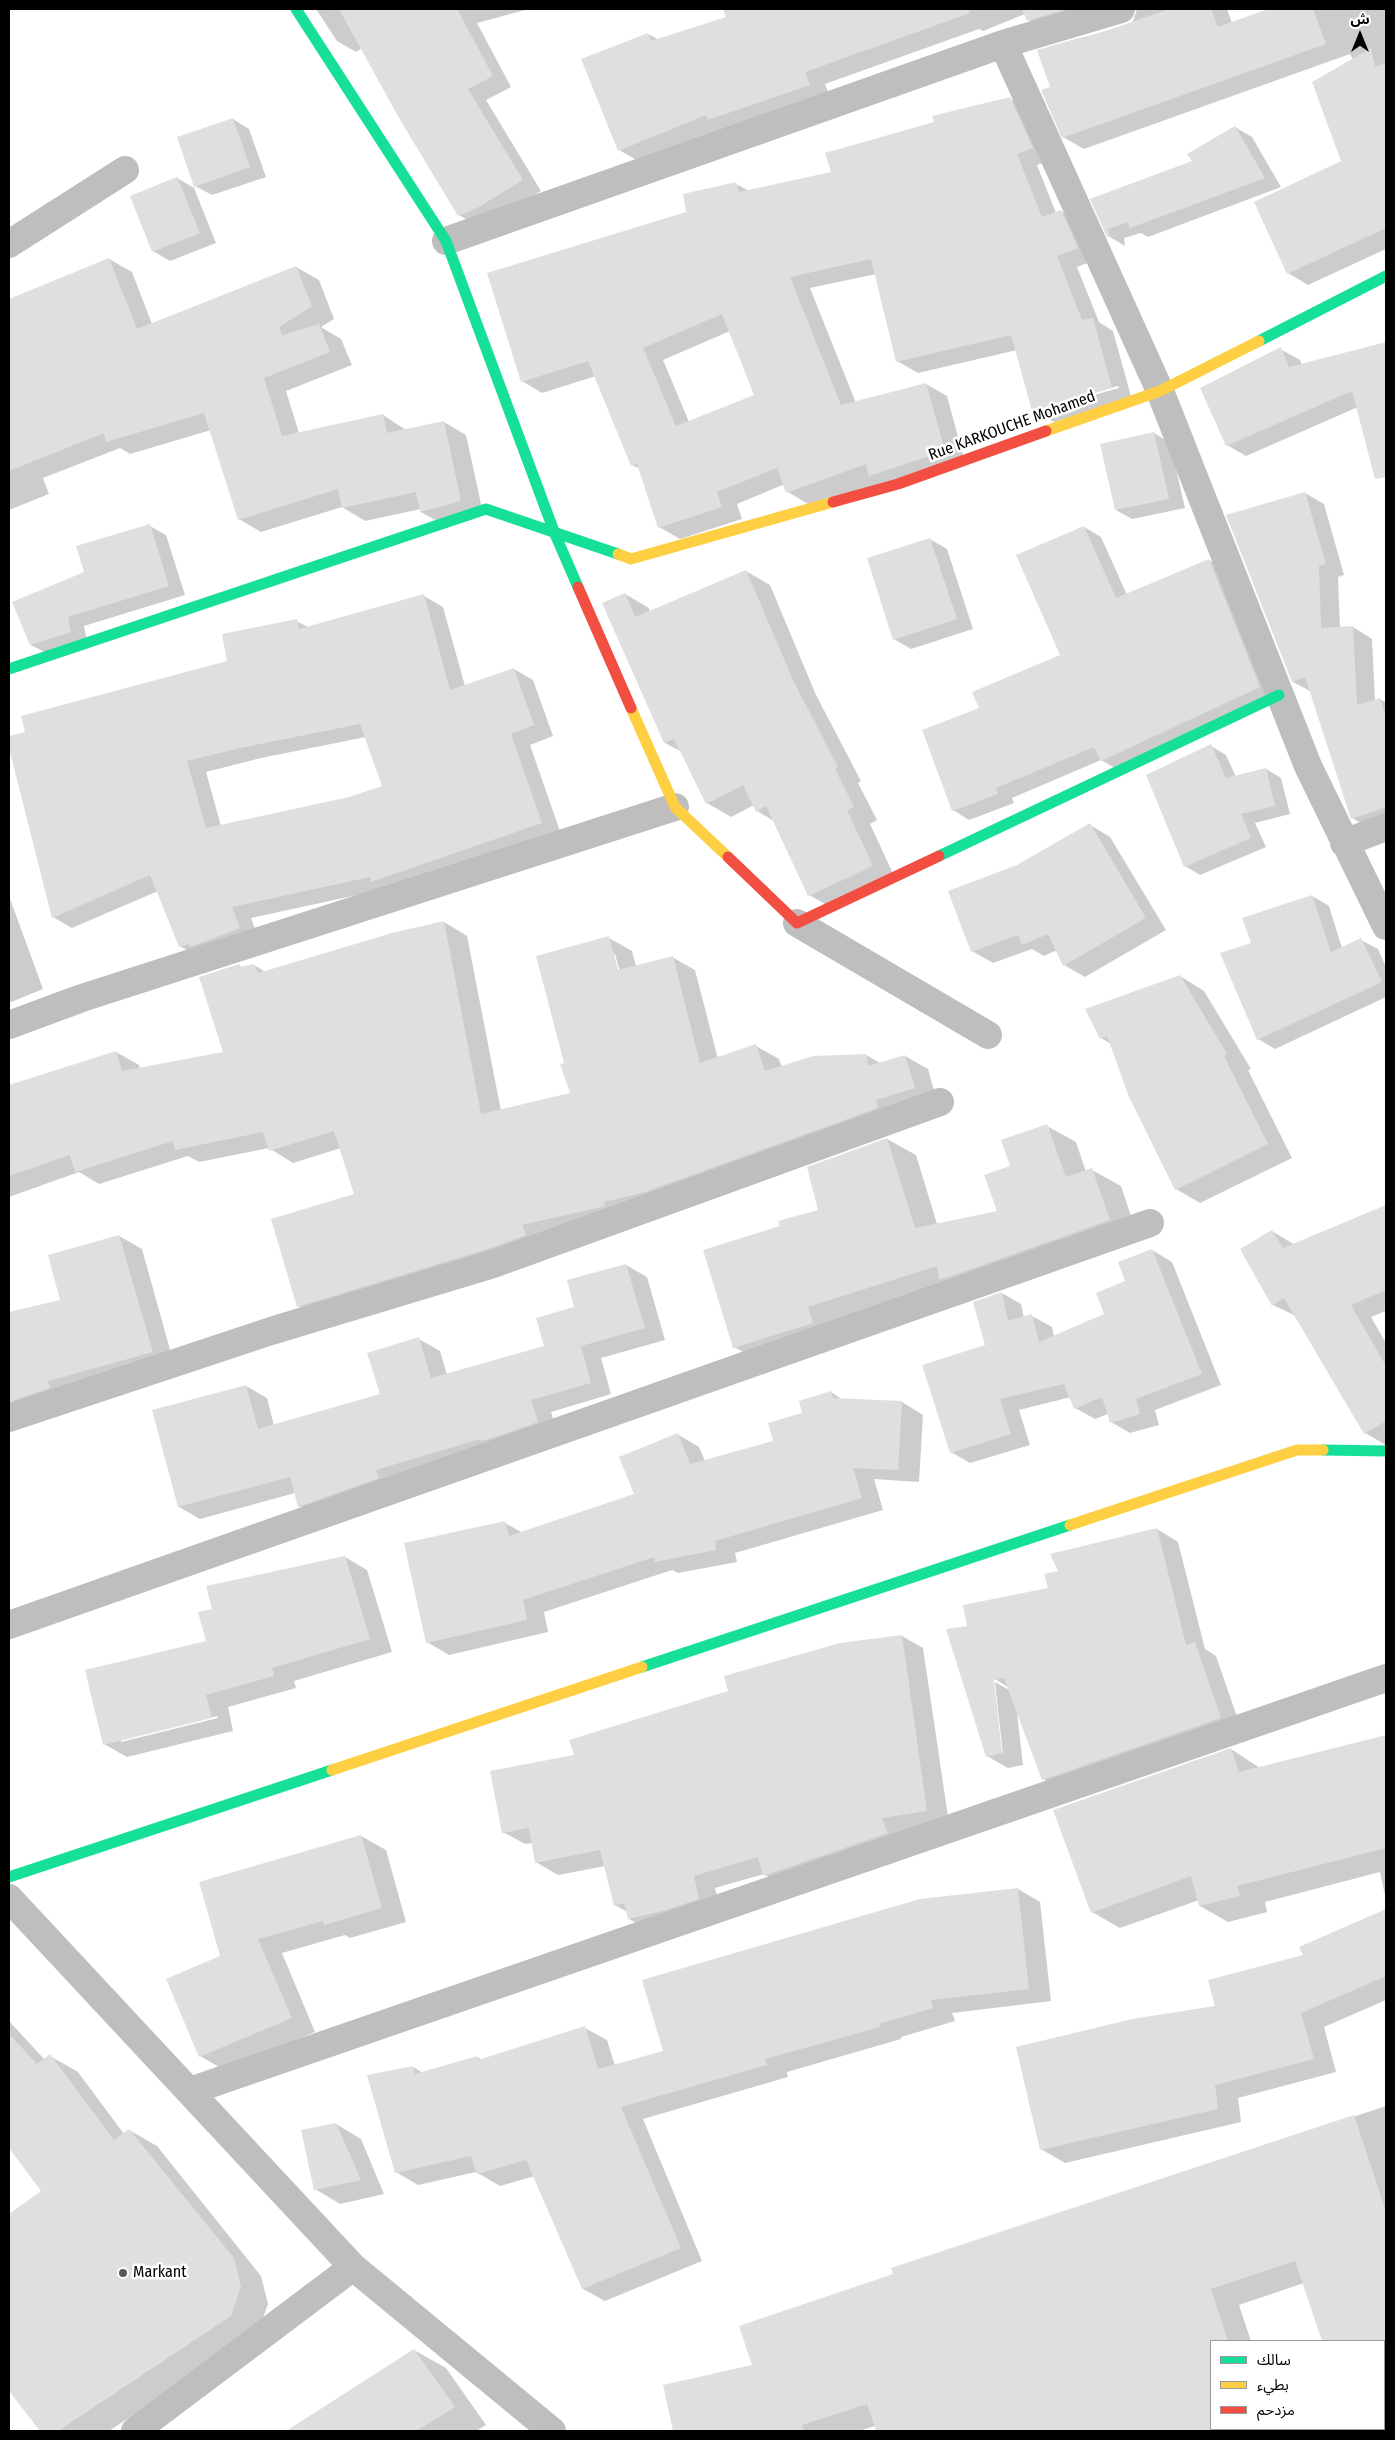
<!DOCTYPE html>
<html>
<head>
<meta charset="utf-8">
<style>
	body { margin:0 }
	#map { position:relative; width:1395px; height:2440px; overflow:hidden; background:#fff; font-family:"Fira Sans Condensed","Noto Sans Arabic",sans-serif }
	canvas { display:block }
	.frame { position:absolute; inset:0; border:10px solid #000; pointer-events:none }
	.legend { position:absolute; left:1210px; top:2340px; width:175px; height:90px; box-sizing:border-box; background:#fff; border:1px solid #999; margin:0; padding:6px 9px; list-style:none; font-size:15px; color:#000 }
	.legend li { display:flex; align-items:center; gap:10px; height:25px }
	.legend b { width:25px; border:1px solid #999 }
	.north { position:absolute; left:1335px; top:10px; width:50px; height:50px; -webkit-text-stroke:4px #fff; paint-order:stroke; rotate:0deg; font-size:14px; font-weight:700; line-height:20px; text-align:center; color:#000 }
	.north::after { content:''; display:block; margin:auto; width:18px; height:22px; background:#000; clip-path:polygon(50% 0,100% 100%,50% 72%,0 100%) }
</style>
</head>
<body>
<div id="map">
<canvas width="1395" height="2440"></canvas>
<div class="frame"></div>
<ul class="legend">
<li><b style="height:6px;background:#16e098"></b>سالك</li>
<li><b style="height:6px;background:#ffcf43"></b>بطيء</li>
<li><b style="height:6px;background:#f24e42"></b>مزدحم</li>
</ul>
<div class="north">ش</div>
</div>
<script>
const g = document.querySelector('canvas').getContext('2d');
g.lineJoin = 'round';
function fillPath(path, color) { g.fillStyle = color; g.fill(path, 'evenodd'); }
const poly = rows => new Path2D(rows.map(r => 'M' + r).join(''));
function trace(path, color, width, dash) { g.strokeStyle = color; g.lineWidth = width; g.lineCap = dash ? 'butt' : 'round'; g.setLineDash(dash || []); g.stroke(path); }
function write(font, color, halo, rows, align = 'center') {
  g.font = font + ' "Fira Sans Condensed",sans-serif'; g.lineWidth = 5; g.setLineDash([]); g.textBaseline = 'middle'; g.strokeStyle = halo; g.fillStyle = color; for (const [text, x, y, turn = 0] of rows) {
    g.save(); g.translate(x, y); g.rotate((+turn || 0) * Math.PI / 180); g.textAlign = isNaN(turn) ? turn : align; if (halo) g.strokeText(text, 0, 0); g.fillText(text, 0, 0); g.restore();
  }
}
const shadow = poly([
	[316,9,529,9,477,23,511,87,486,100,541,191,496,218,478,226,459,215,362,48,356,52,337,41],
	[724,9,1126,9,1048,32,1028,20,1025,14,983,31,979,29,825,84,830,97,729,131,724,128,640,162,619,150,648,34,659,40,727,18],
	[1137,9,1227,9,1232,23,1272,9,1386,9,1386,249,1308,285,1288,273,1342,162,1353,60,1350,54,1084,149,1063,137,1052,88,1039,51,1126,25,1133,21],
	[1010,99,1031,111,1053,160,1037,165,1056,213,1061,211,1082,223,1098,259,1077,267,1099,322,1113,331,1132,400,1054,422,1033,410,1017,350,918,373,897,361,876,274,810,288,856,403,926,384,947,396,965,462,808,504,788,492,785,484,737,504,742,519,680,539,659,527,640,469,632,465,596,376,542,393,522,381,688,213,736,184,749,191,833,173,935,122],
	[730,331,756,395,689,422,663,360],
	[1118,386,1119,388,1048,408,1048,405],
	[233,119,249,129,266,177,212,195,195,186],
	[1235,127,1252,137,1281,187,1148,237,1141,233,1124,238,1125,246,1108,236,1092,200,1193,161],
	[177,178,194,188,216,243,170,261,153,251],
	[109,259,132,272,152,324,296,267,319,280,334,319,321,327,341,339,352,365,286,391,299,433,383,415,406,430,444,422,466,435,483,513,444,525,421,512,421,509,365,521,342,507,261,532,239,519,211,430,130,454,120,448,43,478,49,494,9,510,9,300],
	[1386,344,1386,477,1374,470,1358,407,1246,456,1227,445,1280,349,1300,360,1302,365],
	[1154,433,1170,443,1185,508,1132,519,1116,510],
	[1305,493,1324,504,1344,575,1338,577,1340,628,1353,627,1372,639,1375,701,1380,699,1386,703,1386,824,1371,829,1352,818,1310,691,1293,682],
	[150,526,166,535,185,595,84,626,87,641,48,654,31,645,86,573],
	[1084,527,1101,537,1127,595,1209,560,1226,570,1276,696,1118,770,1101,760,1012,798,1014,803,969,820,953,810,981,709,1061,655],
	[930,539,947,549,973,629,911,649,894,639],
	[746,571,770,585,816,695,861,781,858,783,877,820,870,824,896,880,832,908,809,895,774,821,757,811,754,805,731,817,707,803,682,752,665,743,604,603,625,594,649,608,650,612],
	[424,596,443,607,465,686,514,669,533,680,553,736,530,745,561,834,385,889,251,918,259,940,200,958,180,946,158,891,72,928,53,917,9,738,229,662,296,621,308,627],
	[366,737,384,787,349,798,221,826,206,772,261,758],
	[1211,746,1226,755,1236,777,1266,769,1281,778,1290,814,1255,823,1266,847,1200,875,1185,866],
	[1090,825,1110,837,1166,930,1085,977,1064,965,1057,950,1044,956,1032,949,993,963,972,951,1018,867],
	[9,896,43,989,9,1003],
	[1312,896,1329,906,1342,948,1361,940,1378,949,1386,967,1386,997,1275,1049,1258,1039,1222,953,1252,944],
	[444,922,467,936,501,1111,572,1094,566,1064,609,938,632,951,636,966,672,957,695,970,718,1059,756,1046,779,1059,782,1067,866,1055,880,1063,905,1056,928,1069,937,1101,321,1319,298,1306,355,1195,341,1148,293,1163,269,1148,199,1162,188,1156,99,1184,79,1172,9,1197,9,1088,116,1052,139,1065,140,1069,224,1053,239,965,243,968,254,965,266,972],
	[613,954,615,954,621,976,619,976],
	[1180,976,1204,991,1251,1069,1248,1070,1292,1158,1200,1203,1176,1189,1111,1044,1101,1038],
	[1047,1126,1076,1142,1086,1172,1092,1170,1121,1186,1138,1237,763,1363,734,1347,781,1227,819,1211,887,1139,916,1155,937,1224,998,1212,1012,1166],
	[1386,1206,1386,1311,1371,1317,1386,1343,1386,1445,1365,1433,1296,1316,1273,1305,1272,1231,1295,1245],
	[119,1236,142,1249,174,1364,9,1424,9,1314,62,1301],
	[1152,1250,1172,1262,1221,1385,1155,1410,1159,1425,1130,1433,1111,1422,1108,1414,1095,1419,1075,1408,1071,1397,1019,1410,1030,1445,970,1463,951,1452,1002,1293,1021,1304,1024,1318,1032,1316,1052,1327,1054,1337,1106,1315,1127,1282],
	[626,1265,647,1277,665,1340,601,1358,611,1394,551,1412,558,1434,320,1518,299,1506,295,1493,200,1519,179,1507,246,1386,267,1398,274,1426,382,1394,419,1339,440,1351,447,1375,546,1346,576,1308],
	[831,1392,843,1400,902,1402,923,1415,919,1482,874,1479,883,1510,735,1553,737,1562,678,1573,672,1570,544,1612,548,1632,449,1655,427,1642,505,1523,523,1533,636,1494,677,1434,699,1447,705,1461,774,1441],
	[1157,1529,1178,1542,1205,1649,1216,1656,1242,1731,1064,1792,1043,1779,1017,1713,1023,1765,1008,1768,987,1756,968,1627,1049,1589],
	[992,1674,995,1679,1009,1688,1009,1690,995,1682,1003,1755,1001,1749],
	[345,1557,367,1570,392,1652,294,1681,296,1688,228,1707,233,1731,127,1757,104,1744,208,1642,213,1610],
	[217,1716,218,1718,121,1742,121,1739],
	[902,1636,923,1648,949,1823,903,1830,909,1845,786,1888,764,1874,715,1888,721,1911,651,1931,629,1919,627,1912,615,1905,605,1866,558,1875,536,1862,533,1843,525,1844,503,1832,575,1756,730,1692],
	[1386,1736,1386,1900,1380,1872,1265,1902,1267,1912,1228,1922,1200,1906,1199,1900,1120,1928,1092,1912,1231,1749,1260,1768],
	[361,1836,386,1850,406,1922,350,1938,345,1935,282,1953,315,2032,224,2070,200,2056,221,1957],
	[1018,1889,1040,1902,1051,2001,952,2013,955,2021,901,2037,901,2039,787,2072,788,2077,643,2119,702,2261,605,2301,583,2289,535,2176,500,2186,476,2172,418,2185,396,2172,413,2067,423,2073,477,2057,482,2060,585,2028,607,2040,615,2066,664,2052],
	[1383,1936,1386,1944,1386,2000,1324,2027,1336,2072,1238,2098,1241,2122,1065,2163,1041,2149],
	[9,2021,45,2060,50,2056,78,2072,124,2134,129,2130,157,2146,261,2276,268,2304,258,2332,109,2431,41,2431,9,2389,9,2215,62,2178,23,2165,9,2146],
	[1386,2106,1386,2421,1384,2422,1384,2341,1323,2341,1304,2283,1239,2305,1251,2341,1211,2341,1211,2429,1280,2429,1281,2431,877,2431,875,2426,859,2431,674,2431,664,2386,754,2366,895,2275,893,2269],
	[336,2124,361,2139,384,2194,340,2204,315,2189],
	[414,2350,446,2368,486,2425,476,2431,288,2431]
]);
const building = poly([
	[339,9,457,9,493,76,468,89,523,180,477,208,458,216,399,118],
	[723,9,969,9,970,13,805,72,810,85,708,120,706,115,618,151,581,59,648,33,651,41,726,17],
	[1022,9,1067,9,1027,21],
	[1169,9,1211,9,1218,27,1268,9,1313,9,1326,44,1062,138,1041,90,1050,87,1037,50,1082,37,1083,39],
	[1371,48,1375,67,1386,63,1386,228,1287,274,1254,202,1341,161,1312,82],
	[1010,97,1033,148,1017,154,1042,217,1061,210,1078,248,1057,256,1082,320,1093,318,1112,388,1032,411,1011,335,896,362,871,259,790,277,841,405,926,383,945,451,869,476,866,464,786,493,777,468,717,492,722,507,658,528,637,464,631,466,588,361,521,382,487,273,686,212,683,194,736,182,739,192,831,172,825,153,934,122,932,116],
	[722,314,754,395,676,426,643,348],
	[233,118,250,167,194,187,177,137],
	[1235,126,1265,178,1130,228,1128,222,1108,229,1110,236,1107,237,1090,199,1192,161,1187,154],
	[177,177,200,233,152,252,130,196],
	[109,258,137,329,296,266,312,306,279,327,282,335,319,324,330,352,264,378,282,436,383,414,387,433,444,421,461,501,420,512,416,492,342,508,338,489,238,520,204,413,106,442,104,433,9,471,9,299],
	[1386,342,1386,477,1375,479,1352,391,1226,446,1200,388,1281,347,1289,367],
	[1154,432,1169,499,1115,510,1100,444],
	[1305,492,1326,564,1319,566,1321,628,1353,626,1357,705,1380,698,1386,717,1386,807,1351,819,1305,677,1292,682,1226,515],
	[150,524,169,586,68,617,71,632,30,645,12,602,84,572,76,546],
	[1084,526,1116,598,1209,559,1260,687,1101,761,1094,747,996,788,998,794,952,811,922,730,979,708,972,692,1060,655,1016,555],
	[930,538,957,619,893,640,867,558],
	[746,570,793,680,838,767,835,769,854,807,847,810,873,866,808,896,766,806,756,812,743,785,706,804,674,739,664,743,602,603,625,593,635,617],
	[424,594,450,690,514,668,534,725,511,734,542,823,371,882,370,877,232,907,240,928,190,947,189,944,179,947,150,875,52,918,9,748,9,736,25,732,21,716,227,661,222,634,297,619,299,629],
	[360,724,382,786,349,797,206,828,187,761,240,748],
	[1211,744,1226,778,1266,768,1275,806,1241,814,1251,838,1184,867,1146,775],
	[1090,823,1146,918,1063,966,1048,934,1022,945,1018,935,971,952,948,891,1017,865],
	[1312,895,1331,952,1361,938,1382,982,1257,1040,1220,953,1251,943,1242,918],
	[444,921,481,1114,570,1093,560,1064,564,1063,536,956,609,936,618,970,673,956,700,1063,756,1044,765,1071,813,1056,867,1054,868,1066,905,1055,915,1088,876,1100,878,1108,645,1192,604,1202,605,1206,522,1225,526,1235,488,1249,297,1307,271,1219,354,1194,334,1131,269,1151,263,1132,175,1150,173,1141,75,1172,70,1155,9,1176,9,1085,116,1051,122,1071,223,1052,199,977,239,964,240,967,254,964,258,973,392,933],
	[1180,975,1227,1054,1224,1056,1268,1144,1175,1190,1129,1097,1107,1036,1100,1039,1085,1009],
	[1047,1124,1066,1177,1092,1168,1110,1220,949,1277,939,1279,937,1266,808,1307,813,1323,733,1348,703,1250,780,1226,778,1221,818,1210,807,1167,887,1138,915,1228,997,1211,984,1175,1010,1166,1001,1140],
	[1386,1205,1386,1290,1351,1305,1386,1366,1386,1421,1364,1434,1284,1298,1272,1306,1240,1249,1272,1230,1283,1248],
	[119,1235,153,1352,48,1381,50,1388,9,1402,9,1312,60,1300,48,1255],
	[1152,1249,1202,1374,1136,1399,1140,1414,1110,1423,1102,1397,1074,1409,1064,1384,1000,1399,1011,1434,950,1453,922,1365,985,1345,973,1302,1002,1292,1008,1321,1032,1314,1039,1342,1104,1314,1096,1293,1125,1281,1118,1262],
	[626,1264,645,1328,581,1346,591,1383,531,1400,538,1422,495,1437,481,1441,480,1439,376,1470,379,1478,298,1507,290,1477,178,1507,152,1410,246,1385,258,1429,380,1394,367,1353,419,1337,431,1378,544,1346,536,1318,574,1307,567,1280],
	[831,1391,833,1398,902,1401,898,1470,853,1468,862,1498,715,1541,716,1550,655,1562,654,1557,523,1600,527,1620,426,1643,404,1543,505,1521,509,1536,634,1494,619,1457,678,1433,690,1464,773,1441,768,1423,802,1413,799,1401],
	[1157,1528,1186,1645,1195,1642,1221,1718,1042,1780,1004,1678,994,1680,1002,1753,986,1757,946,1629,967,1626,963,1605,1048,1588,1044,1574,1058,1571,1050,1554],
	[345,1556,370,1639,272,1668,274,1676,206,1695,212,1718,103,1745,85,1670,206,1641,198,1612,212,1609,206,1586],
	[902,1635,927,1811,882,1818,888,1833,763,1876,758,1857,694,1876,699,1899,663,1911,628,1919,624,1903,614,1906,600,1850,535,1863,529,1828,502,1833,490,1771,574,1755,569,1740,728,1691,724,1676,840,1643],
	[1386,1735,1386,1848,1237,1886,1240,1896,1199,1906,1191,1876,1091,1913,1053,1810,1231,1748,1239,1772],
	[361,1835,382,1908,324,1925,323,1921,258,1939,292,2018,199,2057,166,1979,220,1956,199,1882],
	[1018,1888,1029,1989,931,2000,933,2008,879,2024,880,2027,765,2059,767,2065,621,2107,681,2248,582,2289,526,2160,477,2174,471,2156,395,2173,367,2075,413,2066,415,2074,477,2056,478,2060,585,2026,598,2069,663,2051,642,1980,920,1899],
	[1386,1909,1386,1976,1301,2013,1314,2059,1215,2085,1218,2109,1040,2150,1016,2047,1132,2019,1215,2006,1208,1980,1303,1955,1299,1947],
	[9,2034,37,2064,50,2054,114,2140,129,2129,234,2258,241,2287,231,2316,58,2431,40,2431,9,2391,9,2214,41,2191,9,2148],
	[1354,2115,1386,2212,1386,2341,1322,2341,1295,2261,1211,2289,1228,2341,1211,2341,1211,2431,876,2431,867,2404,802,2425,804,2431,673,2431,663,2385,752,2365,739,2326,893,2274,891,2268],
	[336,2123,361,2180,314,2190,301,2130],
	[414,2349,455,2407,416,2431,286,2431]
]);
const street = poly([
	[1003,44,1160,391,1308,766,1386,926],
	[446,241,1003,44,1121,9],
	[9,244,125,170],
	[1344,843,1386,827],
	[797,923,988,1035],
	[9,1025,82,998,675,807],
	[9,1418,271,1331,493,1264,940,1102],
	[9,1625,1150,1223],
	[9,1898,353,2267,552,2431],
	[190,2091,1386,1678],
	[135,2431,353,2267]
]);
const fast = poly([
	[296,9,446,241,555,534,578,587],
	[1259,341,1386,276],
	[9,669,486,509,618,554],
	[939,856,1279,695],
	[1323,1450,1386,1451],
	[642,1667,1070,1525],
	[9,1877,332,1770]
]);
const slow = poly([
	[1046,431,1160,391,1259,341],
	[618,554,631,559,833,502],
	[631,708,675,807,728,857],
	[1070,1525,1297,1450,1323,1450],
	[332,1770,642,1667]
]);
const jam = poly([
	[833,502,898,484,1046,431],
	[578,587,631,708],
	[728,857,797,923,939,856]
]);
const markers = [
	[123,2273,5,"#595959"]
];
const streetNames = [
	["Rue KARKOUCHE Mohamed",1012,426,-20]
];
const poiNames = [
	["Markant",133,2273]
];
fillPath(shadow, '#0003');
fillPath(building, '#dfdfdf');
trace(street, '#bebebe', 28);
trace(fast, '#16e098', 11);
trace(slow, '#ffcf43', 11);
trace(jam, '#f24e42', 11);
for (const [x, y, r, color] of markers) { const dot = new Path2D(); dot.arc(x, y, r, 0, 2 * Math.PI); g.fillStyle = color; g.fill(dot); trace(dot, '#fff', 2); }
write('16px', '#000', '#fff', streetNames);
write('16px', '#000', '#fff', poiNames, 'left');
</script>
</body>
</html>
